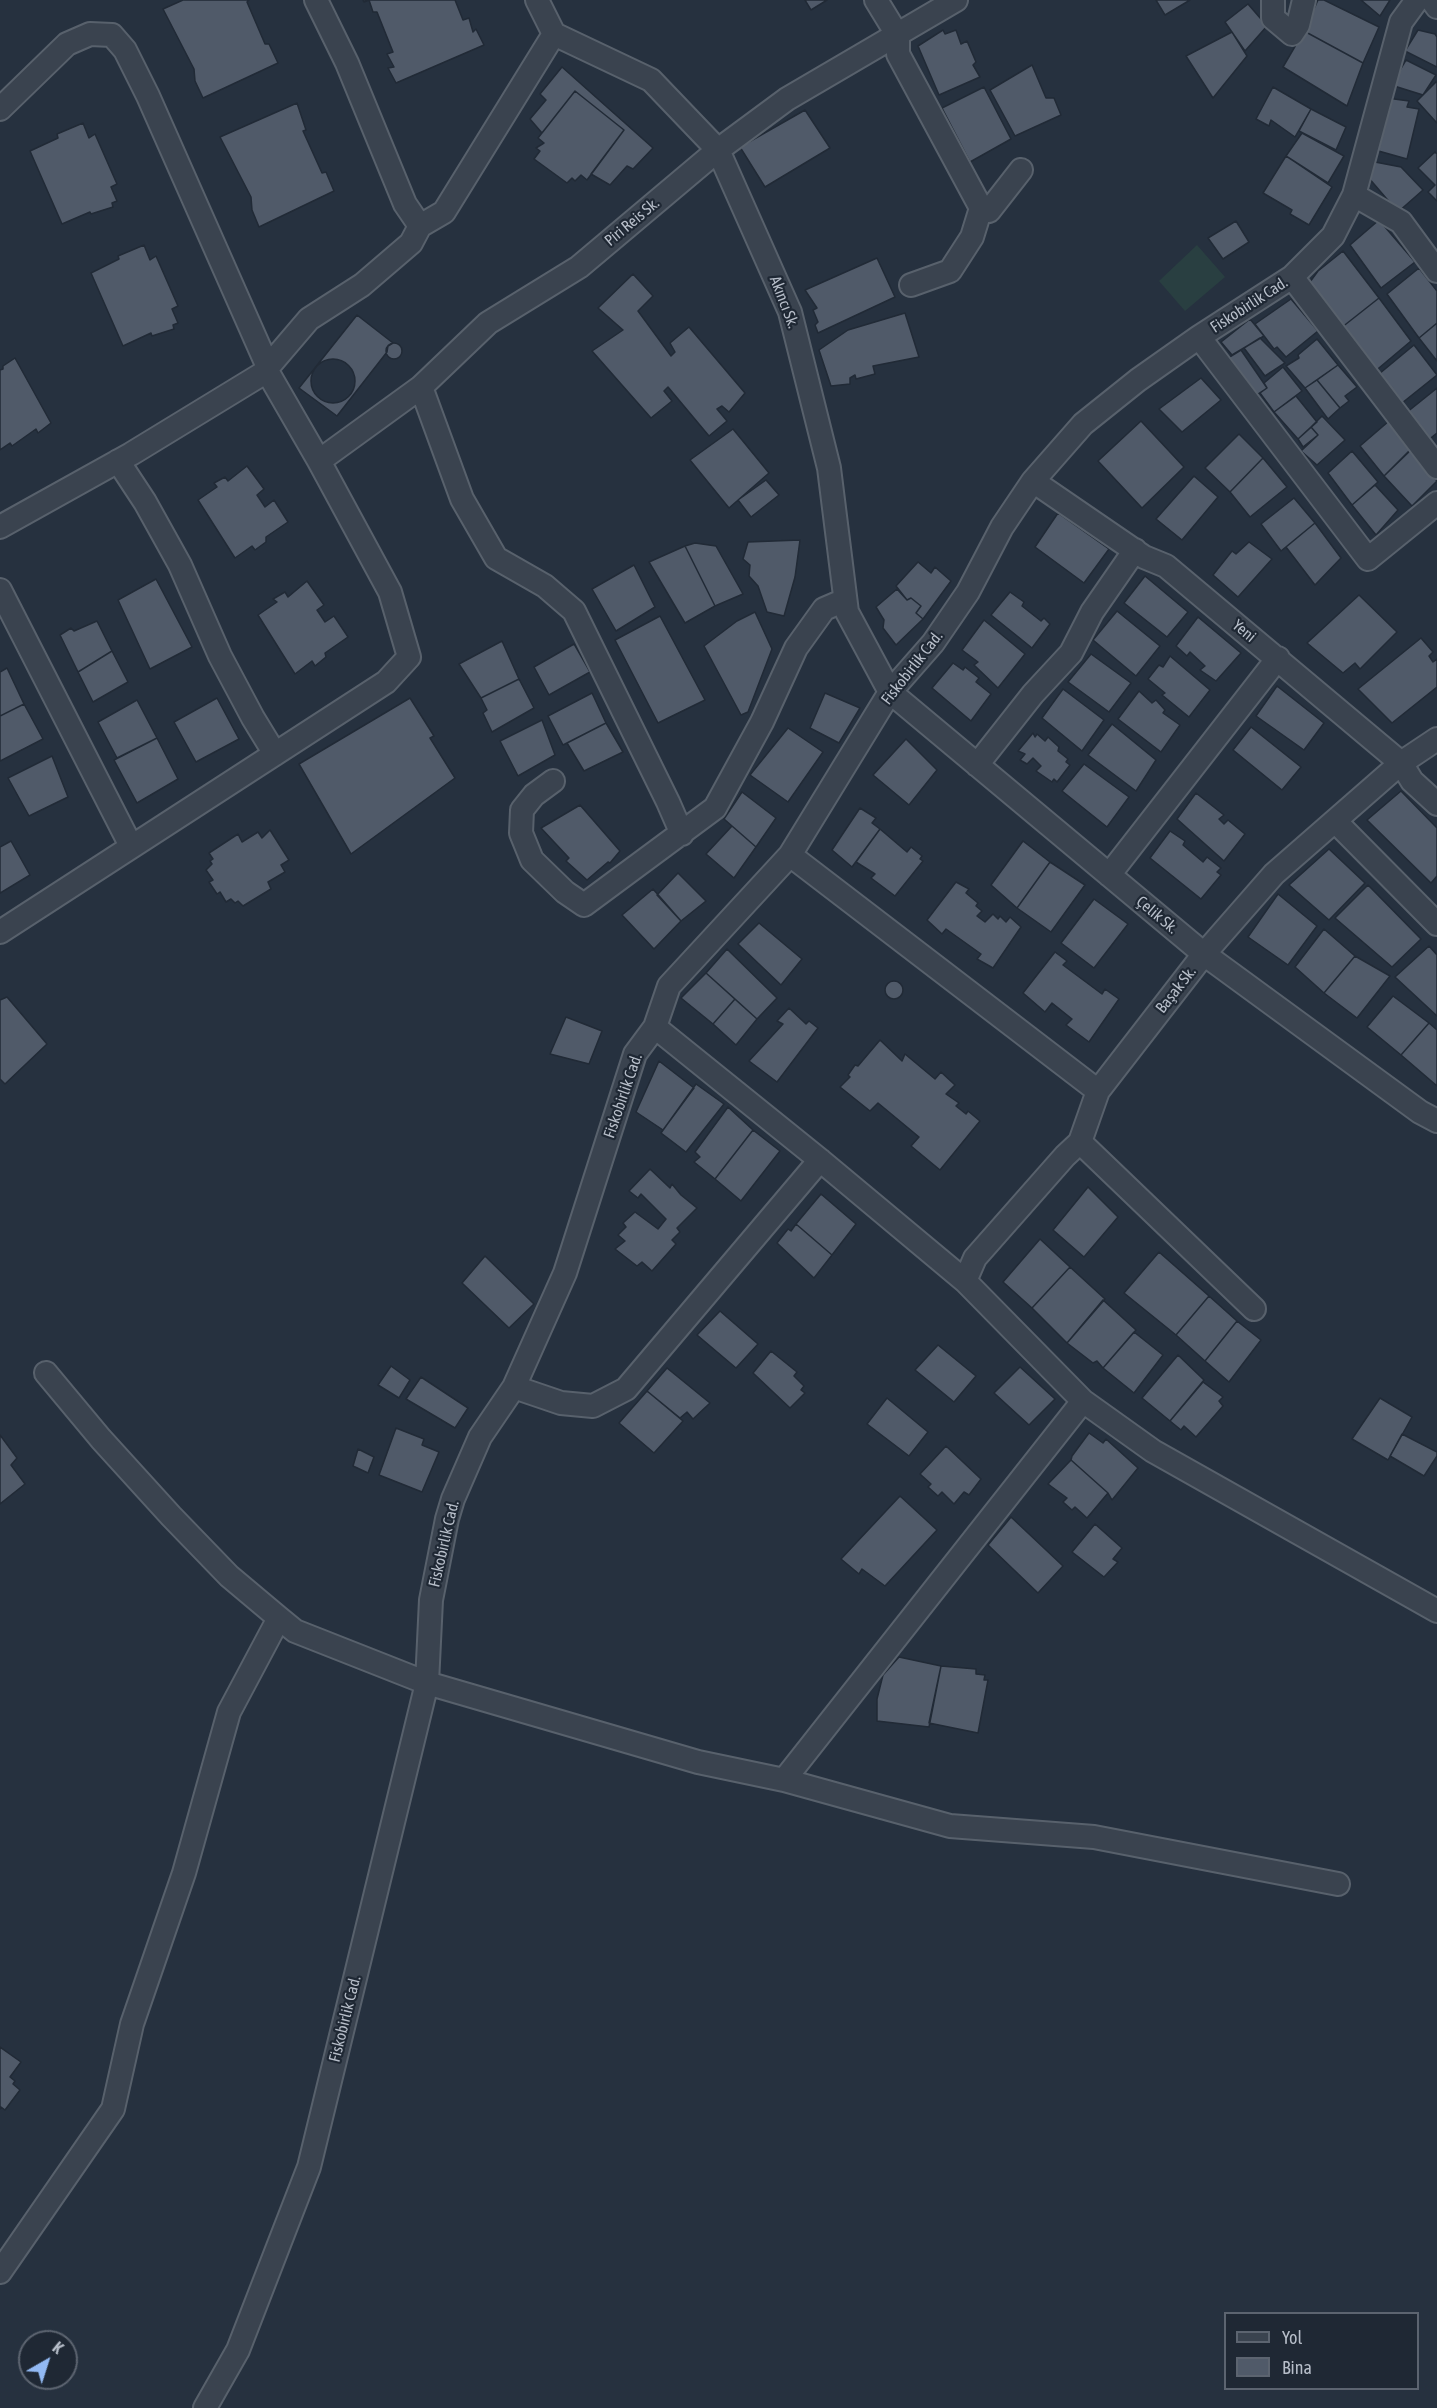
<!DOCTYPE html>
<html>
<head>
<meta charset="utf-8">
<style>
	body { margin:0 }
	#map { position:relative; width:1437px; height:2408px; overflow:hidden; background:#26313f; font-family:"Asap Condensed",sans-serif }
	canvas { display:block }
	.legend { position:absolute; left:1224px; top:2312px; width:195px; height:78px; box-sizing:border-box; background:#1f2834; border:2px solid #5c6470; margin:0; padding:8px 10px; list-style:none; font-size:18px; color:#b7bec9 }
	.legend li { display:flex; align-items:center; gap:12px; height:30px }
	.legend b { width:30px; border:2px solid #5c6470 }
	.north { position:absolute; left:18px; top:2330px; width:60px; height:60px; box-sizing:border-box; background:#1f2834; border:2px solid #5c6470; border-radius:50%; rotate:39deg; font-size:16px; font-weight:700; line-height:24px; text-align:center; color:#b7bec9 }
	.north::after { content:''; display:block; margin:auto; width:21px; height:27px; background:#92b9f3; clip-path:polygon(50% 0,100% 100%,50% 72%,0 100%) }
</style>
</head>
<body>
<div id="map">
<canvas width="1437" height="2408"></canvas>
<ul class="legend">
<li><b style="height:8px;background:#3a434f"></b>Yol</li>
<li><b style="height:16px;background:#505a69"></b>Bina</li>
</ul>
<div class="north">K</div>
</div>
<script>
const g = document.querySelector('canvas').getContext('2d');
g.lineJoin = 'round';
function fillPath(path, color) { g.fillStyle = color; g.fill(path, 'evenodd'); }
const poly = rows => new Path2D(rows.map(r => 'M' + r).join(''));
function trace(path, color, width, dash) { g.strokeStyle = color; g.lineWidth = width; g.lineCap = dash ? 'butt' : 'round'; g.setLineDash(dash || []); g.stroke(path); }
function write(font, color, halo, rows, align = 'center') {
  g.font = font + ' "Asap Condensed",sans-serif'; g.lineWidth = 4.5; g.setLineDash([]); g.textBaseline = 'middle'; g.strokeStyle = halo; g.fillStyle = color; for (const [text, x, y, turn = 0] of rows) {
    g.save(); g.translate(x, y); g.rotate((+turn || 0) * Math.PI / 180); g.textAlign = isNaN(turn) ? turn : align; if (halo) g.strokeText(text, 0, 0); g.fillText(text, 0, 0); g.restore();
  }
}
const green = poly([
	[1197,245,1225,277,1185,311,1159,281]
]);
const building = poly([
	[183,0,249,0,247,2,265,44,269,44,278,63,203,98,195,81,194,69,163,9,183,0],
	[363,0,455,0,463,20,469,18,473,32,476,29,484,45,396,83,388,68,394,67,387,54,393,52,377,12,373,12,369,0,364,2,363,0],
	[805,0,827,0,811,10,805,0],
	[1156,0,1190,0,1165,15,1156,0],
	[1318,0,1324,0,1379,27,1363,63,1304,31,1318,0],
	[1361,0,1390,0,1380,16,1361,0],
	[1248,4,1267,26,1245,51,1225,22,1248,4],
	[943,30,945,34,956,30,961,44,967,41,976,62,973,65,980,77,939,95,918,46,943,30],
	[1418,30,1435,34,1437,37,1437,67,1405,51,1418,30],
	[1304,31,1363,63,1347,106,1283,67,1304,31],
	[1232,32,1247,56,1213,98,1186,56,1232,32],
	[1406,60,1436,75,1423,95,1391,85,1406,60],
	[1032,65,1046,98,1054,98,1061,115,1015,136,990,90,1032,65],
	[562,67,653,148,633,169,627,166,610,185,591,174,624,130,575,91,542,133,530,119,546,100,540,94,562,67],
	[1437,81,1437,123,1417,101,1437,81],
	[984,87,1011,139,970,162,942,108,984,87],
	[1273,87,1311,109,1295,137,1271,120,1269,126,1256,119,1273,87],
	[575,91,624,130,587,180,581,175,575,181,572,178,567,183,534,159,540,151,536,148,544,143,538,138,575,91],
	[1387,98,1409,101,1407,107,1419,109,1407,159,1375,150,1387,98],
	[297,103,306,130,303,131,322,173,326,172,334,191,259,227,252,210,251,197,220,137,297,103],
	[1311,109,1346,127,1336,150,1299,131,1311,109],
	[805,110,830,148,765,187,740,147,805,110],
	[83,123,89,138,95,134,117,184,111,187,117,201,112,203,113,207,91,214,90,212,62,224,30,151,58,138,57,134,83,123],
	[1302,133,1344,156,1328,183,1286,156,1302,133],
	[1435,152,1437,154,1437,201,1428,192,1435,185,1418,168,1435,152],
	[1286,156,1332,187,1309,225,1290,214,1292,210,1263,193,1286,156],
	[1375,162,1401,167,1423,190,1398,212,1368,177,1375,162],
	[1379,220,1415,262,1381,288,1350,245,1379,220],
	[1236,221,1249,242,1223,259,1208,238,1236,221],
	[144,245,150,260,156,256,178,306,172,309,178,323,173,325,174,329,152,336,151,333,123,346,91,273,119,259,118,256,144,245],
	[1343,251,1379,298,1341,328,1307,286,1318,271,1343,251],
	[877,258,895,297,818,333,815,325,818,322,813,310,817,308,805,290,877,258],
	[1419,268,1437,291,1437,323,1419,338,1387,294,1419,268],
	[633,274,653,296,638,311,671,356,675,352,670,343,689,327,745,393,729,412,722,406,717,409,727,421,709,436,668,387,664,391,672,401,651,418,592,351,623,330,598,308,633,274],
	[1379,298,1411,341,1373,373,1341,328,1379,298],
	[1291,299,1318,331,1286,357,1277,347,1274,349,1255,324,1291,299],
	[905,313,919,357,873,366,875,374,856,379,855,375,850,378,850,384,831,386,819,350,848,330,905,313],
	[357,315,393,343,388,346,387,352,337,416,299,388,357,315],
	[1250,319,1264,336,1232,355,1221,342,1250,319],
	[1437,323,1437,361,1419,338,1437,323],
	[1260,338,1285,363,1265,376,1244,348,1260,338],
	[1317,339,1338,365,1305,388,1286,366,1299,358,1298,355,1317,339],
	'386 351a8 8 0 1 1 16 0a8 8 0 1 1-16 0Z',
	[1414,345,1437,375,1402,403,1379,374,1414,345],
	[1241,350,1267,388,1255,396,1228,358,1241,350],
	[15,358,51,423,38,433,36,429,12,446,10,443,0,450,0,370,3,369,3,366,15,358],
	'311 381a22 22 0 1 1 44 0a22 22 0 1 1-44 0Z',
	[1338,365,1357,387,1345,396,1349,401,1340,408,1317,380,1338,365],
	[1283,367,1302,391,1274,412,1260,393,1267,388,1264,383,1283,367],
	[1201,378,1221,400,1182,432,1159,409,1201,378],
	[1317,380,1340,408,1328,419,1305,388,1317,380],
	[1437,388,1437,433,1427,441,1406,413,1437,388],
	[1296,396,1317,422,1298,439,1274,412,1296,396],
	[1322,416,1345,440,1317,465,1301,451,1318,435,1311,427,1322,416],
	[1141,421,1184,467,1142,508,1098,461,1141,421],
	[1389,421,1413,448,1384,476,1360,446,1389,421],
	[1311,427,1318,435,1303,447,1298,439,1311,427],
	[733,429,769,473,729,508,690,460,733,429],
	[1239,434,1263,458,1230,492,1205,468,1239,434],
	[1410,450,1437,481,1412,506,1384,476,1410,450],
	[1352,451,1378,482,1352,505,1328,473,1352,451],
	[1263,458,1287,487,1250,517,1230,492,1263,458],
	[247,466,264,489,257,495,265,507,274,500,288,522,266,537,266,542,255,550,252,546,235,558,198,500,217,487,214,483,225,477,228,481,247,466],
	[1194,476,1218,497,1182,540,1156,519,1194,476],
	[766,480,779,495,751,517,738,500,766,480],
	[1375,485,1398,510,1376,535,1352,505,1375,485],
	[1294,498,1315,523,1281,551,1261,524,1294,498],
	[1058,513,1109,549,1084,583,1035,547,1058,513],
	[1315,523,1341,558,1315,585,1286,547,1315,523],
	[800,540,795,577,784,616,767,612,758,586,749,576,750,565,743,559,748,542,800,540],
	[1249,542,1272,559,1238,597,1213,575,1232,551,1236,554,1249,542],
	[695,543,716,546,743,594,715,606,685,546,695,543],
	[685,546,715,606,685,623,649,562,685,546],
	[918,562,931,573,935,567,951,581,923,619,916,613,921,606,911,598,907,600,896,586,918,562],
	[634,565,655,607,616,631,592,589,634,565],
	[1145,576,1188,612,1167,637,1124,603,1145,576],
	[156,579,192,647,150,669,118,600,156,579],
	[307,581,324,605,317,610,325,622,334,616,348,637,325,653,326,657,315,666,312,661,295,674,258,615,277,602,273,599,285,592,288,597,307,581],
	[897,589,907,600,911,598,921,606,916,613,923,619,896,645,883,628,884,620,876,607,897,589],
	[1010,592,1024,602,1022,606,1041,621,1044,618,1050,624,1032,648,991,615,1010,592],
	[1359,595,1397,632,1360,669,1355,663,1343,673,1307,643,1359,595],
	[1117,611,1160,646,1136,676,1093,640,1117,611],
	[755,612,772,649,748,712,741,715,704,646,737,621,755,612],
	[660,616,705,700,658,723,615,640,660,616],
	[1198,617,1241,653,1216,681,1200,670,1205,666,1190,652,1187,656,1176,646,1198,617],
	[984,620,1025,654,998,688,974,665,978,662,962,650,984,620],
	[97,621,112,651,78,672,60,635,71,628,74,631,97,621],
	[1421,638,1433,652,1429,656,1433,662,1437,659,1437,687,1392,723,1358,689,1421,638],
	[502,641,519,679,481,698,459,664,502,641],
	[574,644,590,672,549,695,534,667,574,644],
	[112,651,128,682,93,702,78,672,112,651],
	[1091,654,1131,683,1109,712,1068,682,1091,654],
	[1170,656,1210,690,1189,717,1162,695,1165,693,1148,679,1159,665,1163,667,1170,656],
	[953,663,963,670,965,667,979,678,976,682,991,694,971,721,932,688,953,663],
	[7,668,24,704,0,716,0,672,7,668],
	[519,679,534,708,492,732,483,713,487,710,481,698,519,679],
	[1277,686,1324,723,1304,750,1256,716,1277,686],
	[1063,689,1104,720,1082,751,1042,718,1063,689],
	[1139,691,1152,703,1156,700,1165,710,1163,713,1180,725,1161,752,1118,719,1139,691],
	[592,693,606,723,563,745,548,716,592,693],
	[825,693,860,708,839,743,810,728,825,693],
	[217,698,239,739,196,762,174,722,217,698],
	[410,698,434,736,430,738,455,778,351,854,299,764,410,698],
	[137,700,157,738,117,758,98,722,137,700],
	[24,704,43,739,0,761,0,716,24,704],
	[542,720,555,755,518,776,500,741,542,720],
	[606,723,623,752,584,771,567,743,606,723],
	[1112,724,1156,760,1136,791,1088,755,1112,724],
	[1251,727,1301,767,1282,790,1233,750,1251,727],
	[788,728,823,752,788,802,750,775,788,728],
	[1033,733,1035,737,1037,734,1045,741,1048,737,1059,747,1058,751,1068,759,1066,762,1070,765,1057,782,1054,779,1052,782,1036,771,1041,766,1033,758,1027,764,1020,760,1025,754,1018,751,1033,733],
	[157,738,178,779,137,803,114,760,157,738],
	[906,739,937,770,909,805,873,775,906,739],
	[52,756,68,797,29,816,8,778,52,756],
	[1084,764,1129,797,1107,827,1062,791,1084,764],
	[1401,791,1437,828,1437,876,1431,883,1367,820,1401,791],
	[742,792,776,818,756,847,724,819,742,792],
	[1196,793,1224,815,1219,819,1224,824,1228,820,1245,834,1224,861,1177,819,1196,793],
	[580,805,620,851,610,863,608,862,587,880,566,861,569,858,541,828,580,805],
	[860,808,876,818,872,823,880,829,852,867,832,850,860,808],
	[732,826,756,847,734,878,706,854,732,826],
	[880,829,907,852,911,847,922,856,920,859,923,861,895,896,871,878,875,874,856,862,880,829],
	[270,830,289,860,281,865,285,872,268,882,271,889,243,906,238,901,235,903,231,899,226,902,220,892,217,894,209,882,213,880,206,870,212,864,210,861,213,859,209,853,238,834,242,842,258,832,262,838,270,830],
	[1170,831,1185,841,1183,845,1203,862,1207,857,1221,868,1217,872,1221,875,1201,899,1150,858,1170,831],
	[11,841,30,875,0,893,0,847,11,841],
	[1023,841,1050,862,1017,908,991,885,1023,841],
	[1329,849,1365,883,1329,920,1289,885,1329,849],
	[1050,862,1085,885,1051,932,1017,908,1050,862],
	[678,873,706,901,681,921,657,895,678,873],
	[956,882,969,889,966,893,978,903,976,906,982,911,977,916,985,922,993,914,998,919,1000,916,1006,922,1010,917,1021,927,993,968,977,959,981,954,946,929,942,934,927,920,956,882],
	[1368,885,1421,939,1392,967,1335,918,1368,885],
	[653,889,681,921,654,949,622,915,653,889],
	[1278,894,1317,926,1288,965,1248,937,1278,894],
	[1094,899,1128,924,1094,968,1061,943,1094,899],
	[759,923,802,959,781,985,738,944,759,923],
	[1324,929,1355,956,1324,993,1295,967,1324,929],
	[1429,946,1437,955,1437,1016,1395,977,1429,946],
	[727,949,777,998,757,1019,706,973,727,949],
	[1055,952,1067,961,1063,965,1102,994,1105,989,1119,999,1089,1042,1066,1025,1072,1019,1052,1003,1045,1012,1023,993,1055,952],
	[1355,956,1390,976,1357,1018,1324,993,1355,956],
	[706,973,735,999,713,1024,681,998,706,973],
	'885 990a9 9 0 1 1 18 0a9 9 0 1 1-18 0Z',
	[1393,996,1429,1023,1401,1055,1367,1027,1393,996],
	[7,997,47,1044,5,1084,0,1079,0,1000,7,997],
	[735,999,757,1019,736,1045,713,1024,735,999],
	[789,1008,806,1024,809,1021,818,1028,777,1082,749,1061,783,1024,777,1021,789,1008],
	[566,1017,602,1031,589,1064,550,1054,566,1017],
	[1429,1023,1437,1030,1437,1086,1401,1055,1429,1023],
	[880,1040,902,1061,905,1054,935,1079,941,1072,955,1085,946,1094,959,1103,956,1106,966,1114,968,1111,980,1121,940,1170,911,1146,919,1137,878,1103,870,1111,840,1087,850,1077,848,1075,855,1065,858,1066,880,1040],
	[659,1061,694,1088,663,1130,636,1112,659,1061],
	[696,1084,724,1104,686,1152,661,1133,696,1084],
	[728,1107,753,1130,715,1179,694,1162,700,1157,695,1152,728,1107],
	[753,1130,780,1151,741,1201,715,1179,753,1130],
	[650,1169,670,1188,672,1184,681,1195,697,1208,677,1228,680,1232,672,1240,676,1244,652,1271,642,1262,637,1266,615,1249,625,1241,618,1235,626,1227,623,1223,635,1212,658,1229,666,1219,641,1194,638,1198,629,1191,650,1169],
	[1088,1187,1118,1217,1084,1257,1053,1230,1088,1187],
	[821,1194,856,1224,832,1255,796,1224,821,1194],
	[796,1224,832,1255,814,1278,777,1243,788,1229,791,1231,796,1224],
	[1040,1239,1070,1267,1032,1308,1003,1282,1040,1239],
	[1159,1252,1209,1296,1176,1335,1124,1293,1159,1252],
	[485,1256,534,1304,509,1328,462,1283,485,1256],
	[1070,1267,1105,1299,1067,1343,1032,1308,1070,1267],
	[1209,1296,1237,1321,1205,1361,1176,1335,1209,1296],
	[1103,1300,1136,1330,1103,1368,1097,1361,1093,1363,1067,1343,1103,1300],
	[720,1311,758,1344,736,1368,697,1335,720,1311],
	[1237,1321,1261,1340,1229,1382,1205,1361,1237,1321],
	[1134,1332,1163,1355,1134,1393,1103,1368,1134,1332],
	[938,1345,976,1376,954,1402,915,1370,938,1345],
	[771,1351,797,1372,794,1376,804,1386,801,1390,805,1393,790,1408,753,1373,771,1351],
	[1178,1355,1204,1380,1170,1421,1142,1398,1178,1355],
	[391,1366,410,1380,399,1398,378,1385,391,1366],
	[1020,1367,1055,1399,1029,1425,994,1393,1020,1367],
	[667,1368,710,1403,693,1419,687,1412,680,1418,647,1391,667,1368],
	[421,1377,468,1408,455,1428,406,1399,421,1377],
	[1203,1382,1223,1397,1219,1401,1223,1406,1196,1437,1184,1426,1181,1430,1170,1421,1203,1382],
	[647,1391,683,1421,654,1453,619,1423,647,1391],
	[887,1398,928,1432,909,1456,867,1424,887,1398],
	[1380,1398,1412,1417,1388,1460,1352,1439,1380,1398],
	[396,1428,424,1439,422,1445,439,1452,422,1492,379,1475,396,1428],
	[1089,1433,1103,1443,1106,1439,1138,1468,1112,1500,1108,1493,1071,1460,1072,1456,1089,1433],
	[1402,1434,1437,1452,1437,1456,1424,1476,1390,1456,1402,1434],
	[0,1435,17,1458,11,1465,25,1484,0,1504,0,1435],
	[946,1446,981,1479,969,1495,964,1492,954,1504,942,1492,938,1496,928,1487,931,1484,920,1474,946,1446],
	[358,1449,374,1457,368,1473,353,1466,358,1449],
	[1071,1460,1108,1493,1087,1518,1075,1507,1072,1510,1063,1502,1067,1498,1048,1484,1071,1460],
	[900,1496,937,1530,885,1586,862,1569,859,1574,841,1559,900,1496],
	[1011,1517,1063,1566,1038,1593,988,1545,1011,1517],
	[1095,1524,1122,1548,1113,1559,1118,1562,1104,1577,1072,1552,1095,1524],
	[899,1657,941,1666,929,1727,877,1721,877,1699,883,1675,899,1657],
	[941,1666,976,1669,976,1674,985,1675,984,1680,988,1680,978,1733,929,1723,941,1666],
	[0,2047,21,2062,10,2077,15,2081,13,2084,20,2090,5,2110,1,2107,0,2109,0,2047]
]);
const street = poly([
	[316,0,347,63,405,204,420,226],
	[537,0,554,34,651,80,718,150,790,312,829,468,847,612,890,692,1204,954,1420,1112,1437,1121],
	[876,0,898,36,898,54,981,208,989,211,1021,170],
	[1273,0,1273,18,1292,34,1298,25,1304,0],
	[1432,0,1437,7],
	[0,109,67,44,90,34,112,35,125,50,148,96,268,367],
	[1354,195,1401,222,1437,271],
	[1292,277,1437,467],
	[911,285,950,271,972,237,981,208],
	[1199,337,1368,559,1437,503],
	[421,387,462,499,496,558,545,586,574,611,668,802,682,834],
	[118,461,145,502,180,565,220,656,253,718,275,754],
	[319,461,421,387,488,323,579,267,718,150,787,99,956,0],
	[1033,481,1144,557,1166,566,1401,763,1412,781,1437,804],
	[0,527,131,454,267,371,268,367,309,319,362,285,411,243,420,226,444,212,554,34],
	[0,590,131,846],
	[977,765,1033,694,1071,653,1092,612,1135,550],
	[553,781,534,795,522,810,521,833,532,860,565,892,584,905,715,808,762,722,796,648,824,609,845,600],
	[1335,821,1437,924],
	[790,855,1098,1091],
	[1109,875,1278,658],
	[0,932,386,682,409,657,390,592,319,461,267,371],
	[655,1027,820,1160,965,1281,1083,1401,1153,1451,1437,1611],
	[1080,1142,1254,1309],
	[965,1281,975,1258,1065,1156,1080,1142,1098,1091,1204,954,1274,874,1401,763,1437,739],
	[46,1373,101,1439,171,1516,229,1576,279,1618,295,1631,427,1683,698,1762,784,1780,950,1826,1094,1837,1338,1884],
	[514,1387,561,1403,593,1406,626,1389,820,1160],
	[784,1780,1083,1401],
	[0,2272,113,2109,132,2024,184,1873,229,1712,279,1618],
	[205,2408,238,2350,309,2167,427,1683,431,1600,447,1519,453,1499,480,1437,514,1387,565,1273,635,1054,655,1027,669,986,790,855,890,692,933,643,968,592,1002,527,1033,481,1083,424,1138,380,1199,337,1292,277,1333,236,1354,195,1401,22,1417,0]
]);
const streetNames = [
	["Piri Reis Sk.",632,222,-40],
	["Akıncı Sk.",784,302,69],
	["Fiskobirlik Cad.",1249,305,-33],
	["Yeni",1244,631,40],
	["Fiskobirlik Cad.",912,668,-52],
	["Çelik Sk.",1157,915,40],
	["Başak Sk.",1176,990,-52],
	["Fiskobirlik Cad.",623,1096,-71],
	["Fiskobirlik Cad.",444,1544,-77],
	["Fiskobirlik Cad.",345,2019,-76]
];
fillPath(green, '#293f41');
fillPath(building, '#505a69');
trace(building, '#212a36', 1.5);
trace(street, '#58616c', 26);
trace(street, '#3a434f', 22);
write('16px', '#b7bec9', '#1f2834', streetNames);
</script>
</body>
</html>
